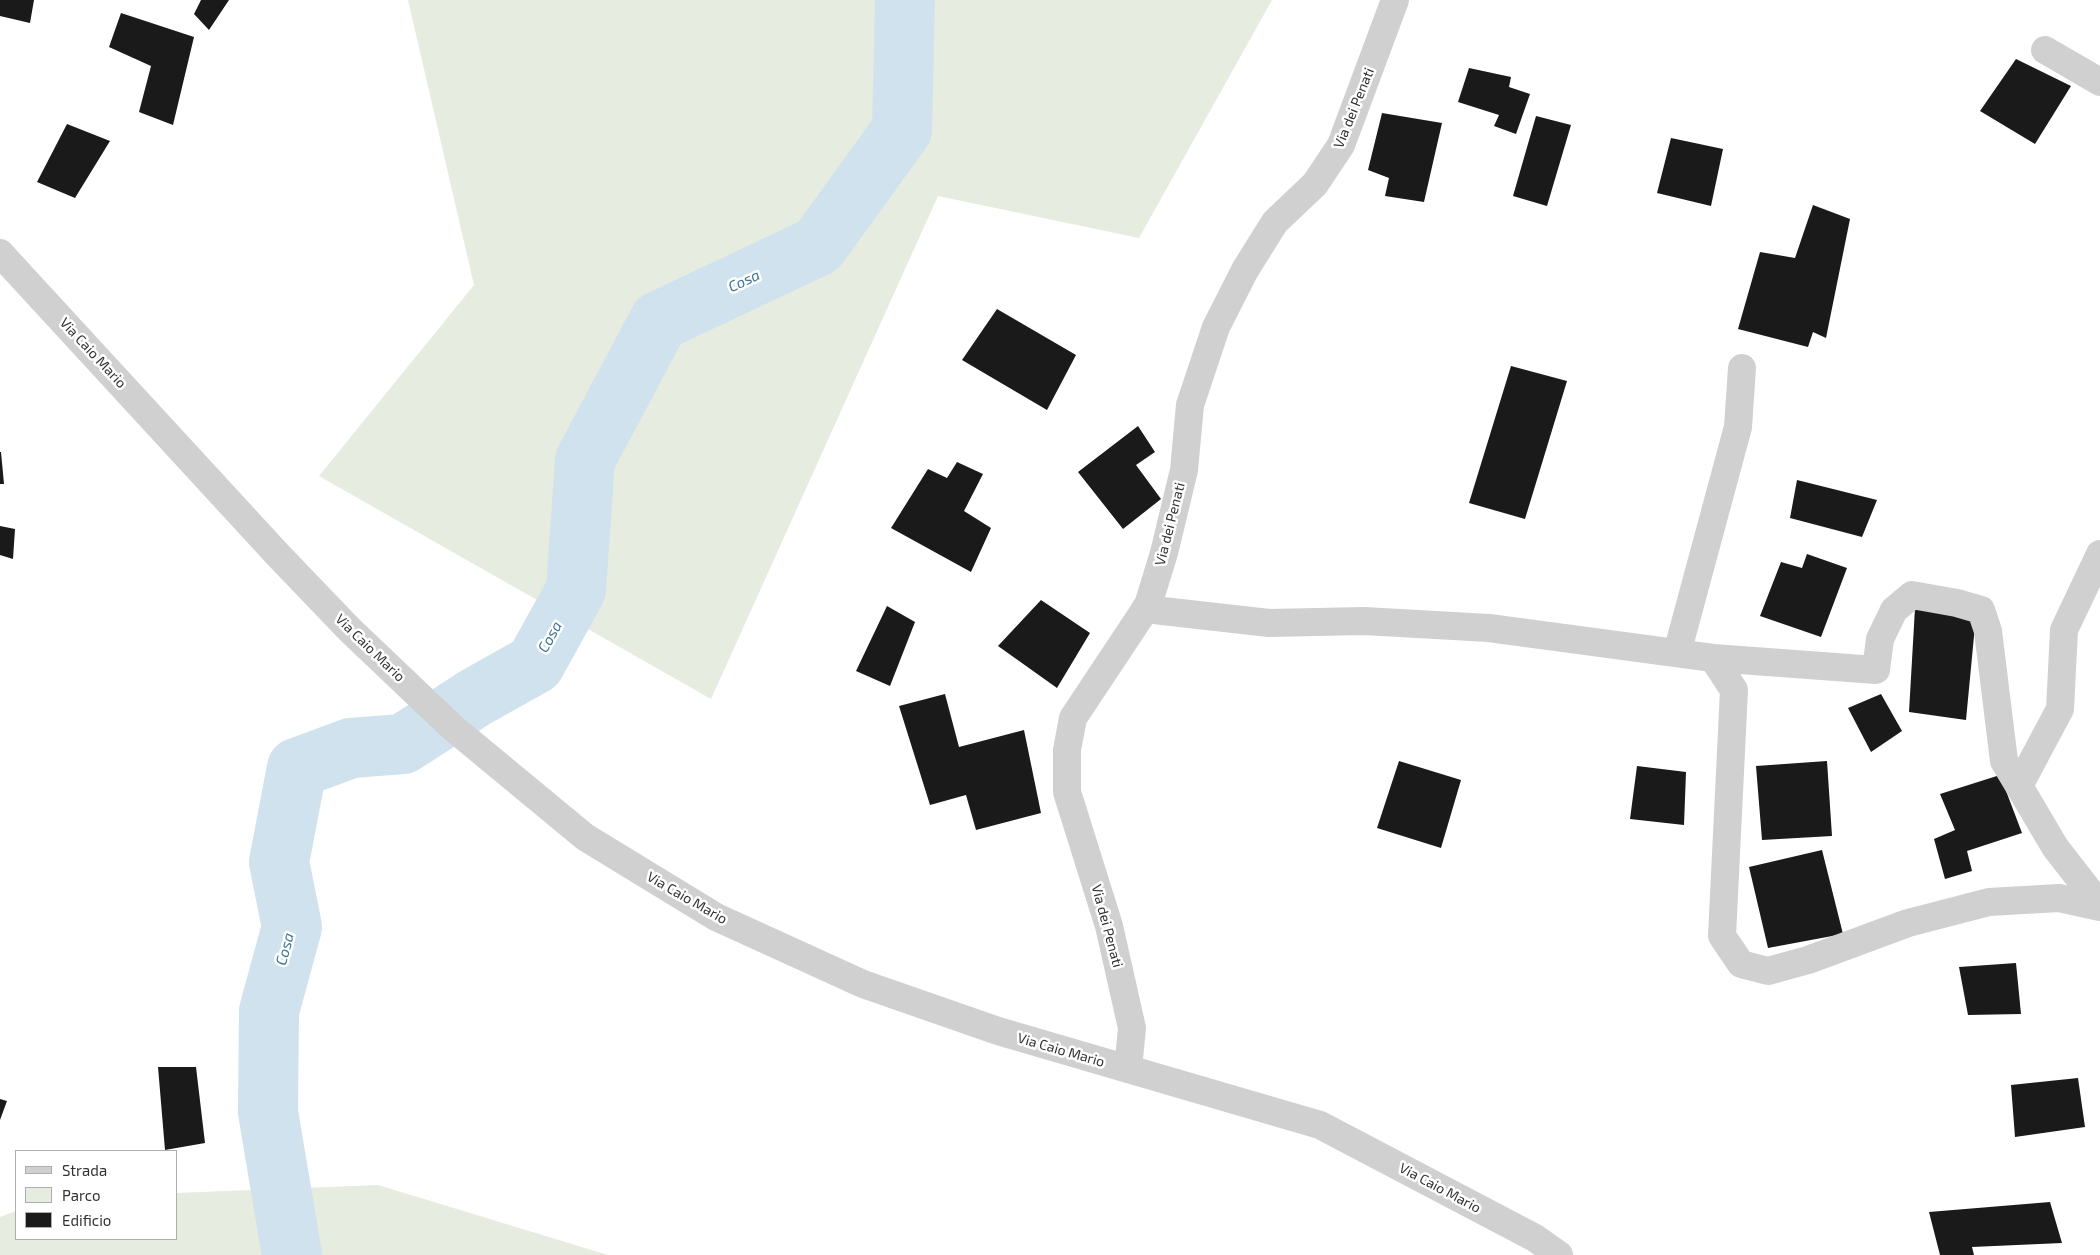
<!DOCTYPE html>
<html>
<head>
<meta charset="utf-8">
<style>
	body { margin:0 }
	#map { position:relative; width:2100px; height:1255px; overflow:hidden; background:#fff; font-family:"Exo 2",sans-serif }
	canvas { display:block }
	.legend { position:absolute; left:15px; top:1150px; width:162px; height:90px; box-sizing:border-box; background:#fff; border:1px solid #adadad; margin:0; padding:6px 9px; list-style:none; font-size:15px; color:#333 }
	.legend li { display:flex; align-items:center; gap:10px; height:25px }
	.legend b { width:25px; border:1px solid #adadad }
</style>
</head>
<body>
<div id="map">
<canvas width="2100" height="1255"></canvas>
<ul class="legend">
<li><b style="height:6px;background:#d0d0d0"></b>Strada</li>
<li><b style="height:14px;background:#e6ecdf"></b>Parco</li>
<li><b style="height:14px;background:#1a1a1a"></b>Edificio</li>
</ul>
</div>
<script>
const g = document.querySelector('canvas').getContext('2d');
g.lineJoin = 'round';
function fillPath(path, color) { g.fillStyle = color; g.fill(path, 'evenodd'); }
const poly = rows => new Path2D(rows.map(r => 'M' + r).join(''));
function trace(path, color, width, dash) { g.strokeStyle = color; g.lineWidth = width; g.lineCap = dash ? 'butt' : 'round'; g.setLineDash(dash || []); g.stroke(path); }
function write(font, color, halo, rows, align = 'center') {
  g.font = font + ' "Exo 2",sans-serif'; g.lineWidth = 5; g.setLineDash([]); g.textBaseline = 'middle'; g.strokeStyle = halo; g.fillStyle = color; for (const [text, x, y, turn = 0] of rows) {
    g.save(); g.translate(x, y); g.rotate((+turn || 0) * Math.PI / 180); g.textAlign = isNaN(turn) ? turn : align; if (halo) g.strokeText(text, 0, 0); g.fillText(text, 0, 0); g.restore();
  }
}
const green = poly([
	[408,0,1272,0,1139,238,938,196,711,699,319,476,474,285],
	[378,1185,608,1255,0,1255,0,1217,16,1211,16,1239,176,1239,176,1193]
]);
const river = poly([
	[292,1255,268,1112,269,1011,292,927,279,862,297,768,351,748,403,744,476,697,535,664,576,590,585,460,659,321,818,246,902,130,905,0]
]);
const building = poly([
	[0,0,34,0,30,23,0,16],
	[201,0,229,0,209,30,194,14],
	[121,13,194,37,173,125,139,112,151,66,109,47],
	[2016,59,2071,86,2035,144,1980,111],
	[1469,68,1511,77,1509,87,1530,94,1516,134,1494,126,1499,115,1458,102],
	[1382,113,1442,123,1424,202,1385,196,1389,178,1368,170],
	[1536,116,1571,125,1547,206,1513,196],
	[67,124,110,141,75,198,37,182],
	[1671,138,1723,149,1711,206,1657,193],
	[1813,205,1850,219,1826,338,1813,332,1808,347,1738,329,1760,252,1795,258],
	[997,309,1076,355,1047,410,962,360],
	[1511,366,1567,381,1525,519,1469,503],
	[1138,426,1155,452,1136,465,1161,499,1123,529,1078,472],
	[0,452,1,452,4,484,0,484],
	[957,462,983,474,964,511,991,528,971,572,891,528,928,469,947,478],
	[1797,480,1877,500,1862,537,1790,518],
	[0,526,15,529,13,559,0,555],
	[1807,554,1847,568,1821,637,1760,616,1781,562,1802,568],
	[1041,600,1090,633,1057,688,998,646],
	[887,606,915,622,890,686,856,671],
	[1915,608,1976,615,1966,720,1909,712],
	[945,694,959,747,1024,730,1041,813,976,830,966,795,930,805,899,706],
	[1881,694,1902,731,1871,752,1848,708],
	[1399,761,1461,780,1441,848,1377,828],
	[1827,761,1832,836,1762,840,1756,766],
	[1637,766,1686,772,1684,825,1630,819],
	[2000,775,2022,833,1967,851,1972,871,1945,879,1934,839,1955,830,1940,794],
	[1822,850,1843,934,1768,948,1749,867],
	[2016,963,2021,1014,1968,1015,1959,967],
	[158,1067,196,1067,205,1143,165,1150],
	[2078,1078,2085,1127,2015,1137,2011,1085],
	[0,1099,7,1101,0,1120],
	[2050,1202,2062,1243,1972,1247,1974,1255,1940,1255,1929,1212]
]);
const street = poly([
	[2045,50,2100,82],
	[0,253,278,555,350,630,452,727,585,837,716,917,863,984,998,1031,1320,1125,1535,1238,1559,1255],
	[1145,609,1269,623,1364,621,1489,628,1713,658,1734,690,1722,936,1741,964,1768,971,1808,960,1908,923,1989,902,2059,898,2100,907],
	[1677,653,1738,427,1742,368],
	[1713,658,1876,670,1880,639,1894,610,1912,595,1957,603,1981,610,1988,631,2004,761,2019,786,2060,709,2064,630,2100,554],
	[2019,786,2055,847,2100,905],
	[1128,1069,1132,1028,1109,926,1067,792,1067,750,1073,718,1148,605,1164,553,1184,470,1190,405,1216,327,1245,270,1275,222,1315,184,1341,145,1395,0]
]);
const streetNames = [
	["Via dei Penati",1354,108,-68],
	["Via Caio Mario",93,353,47],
	["Via dei Penati",1170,524,-76],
	["Via Caio Mario",370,648,44],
	["Via Caio Mario",687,898,30],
	["Via dei Penati",1107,926,75],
	["Via Caio Mario",1061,1050,16],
	["Via Caio Mario",1440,1188,28]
];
const waterNames = [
	["Cosa",744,281,-25],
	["Cosa",550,637,-61],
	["Cosa",285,949,-75]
];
fillPath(green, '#e6ecdf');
trace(river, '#cfe2ee', 60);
fillPath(building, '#1a1a1a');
trace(street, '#d0d0d0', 28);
write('14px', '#333', '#fff', streetNames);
write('italic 15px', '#3f7597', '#fff', waterNames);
</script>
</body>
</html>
